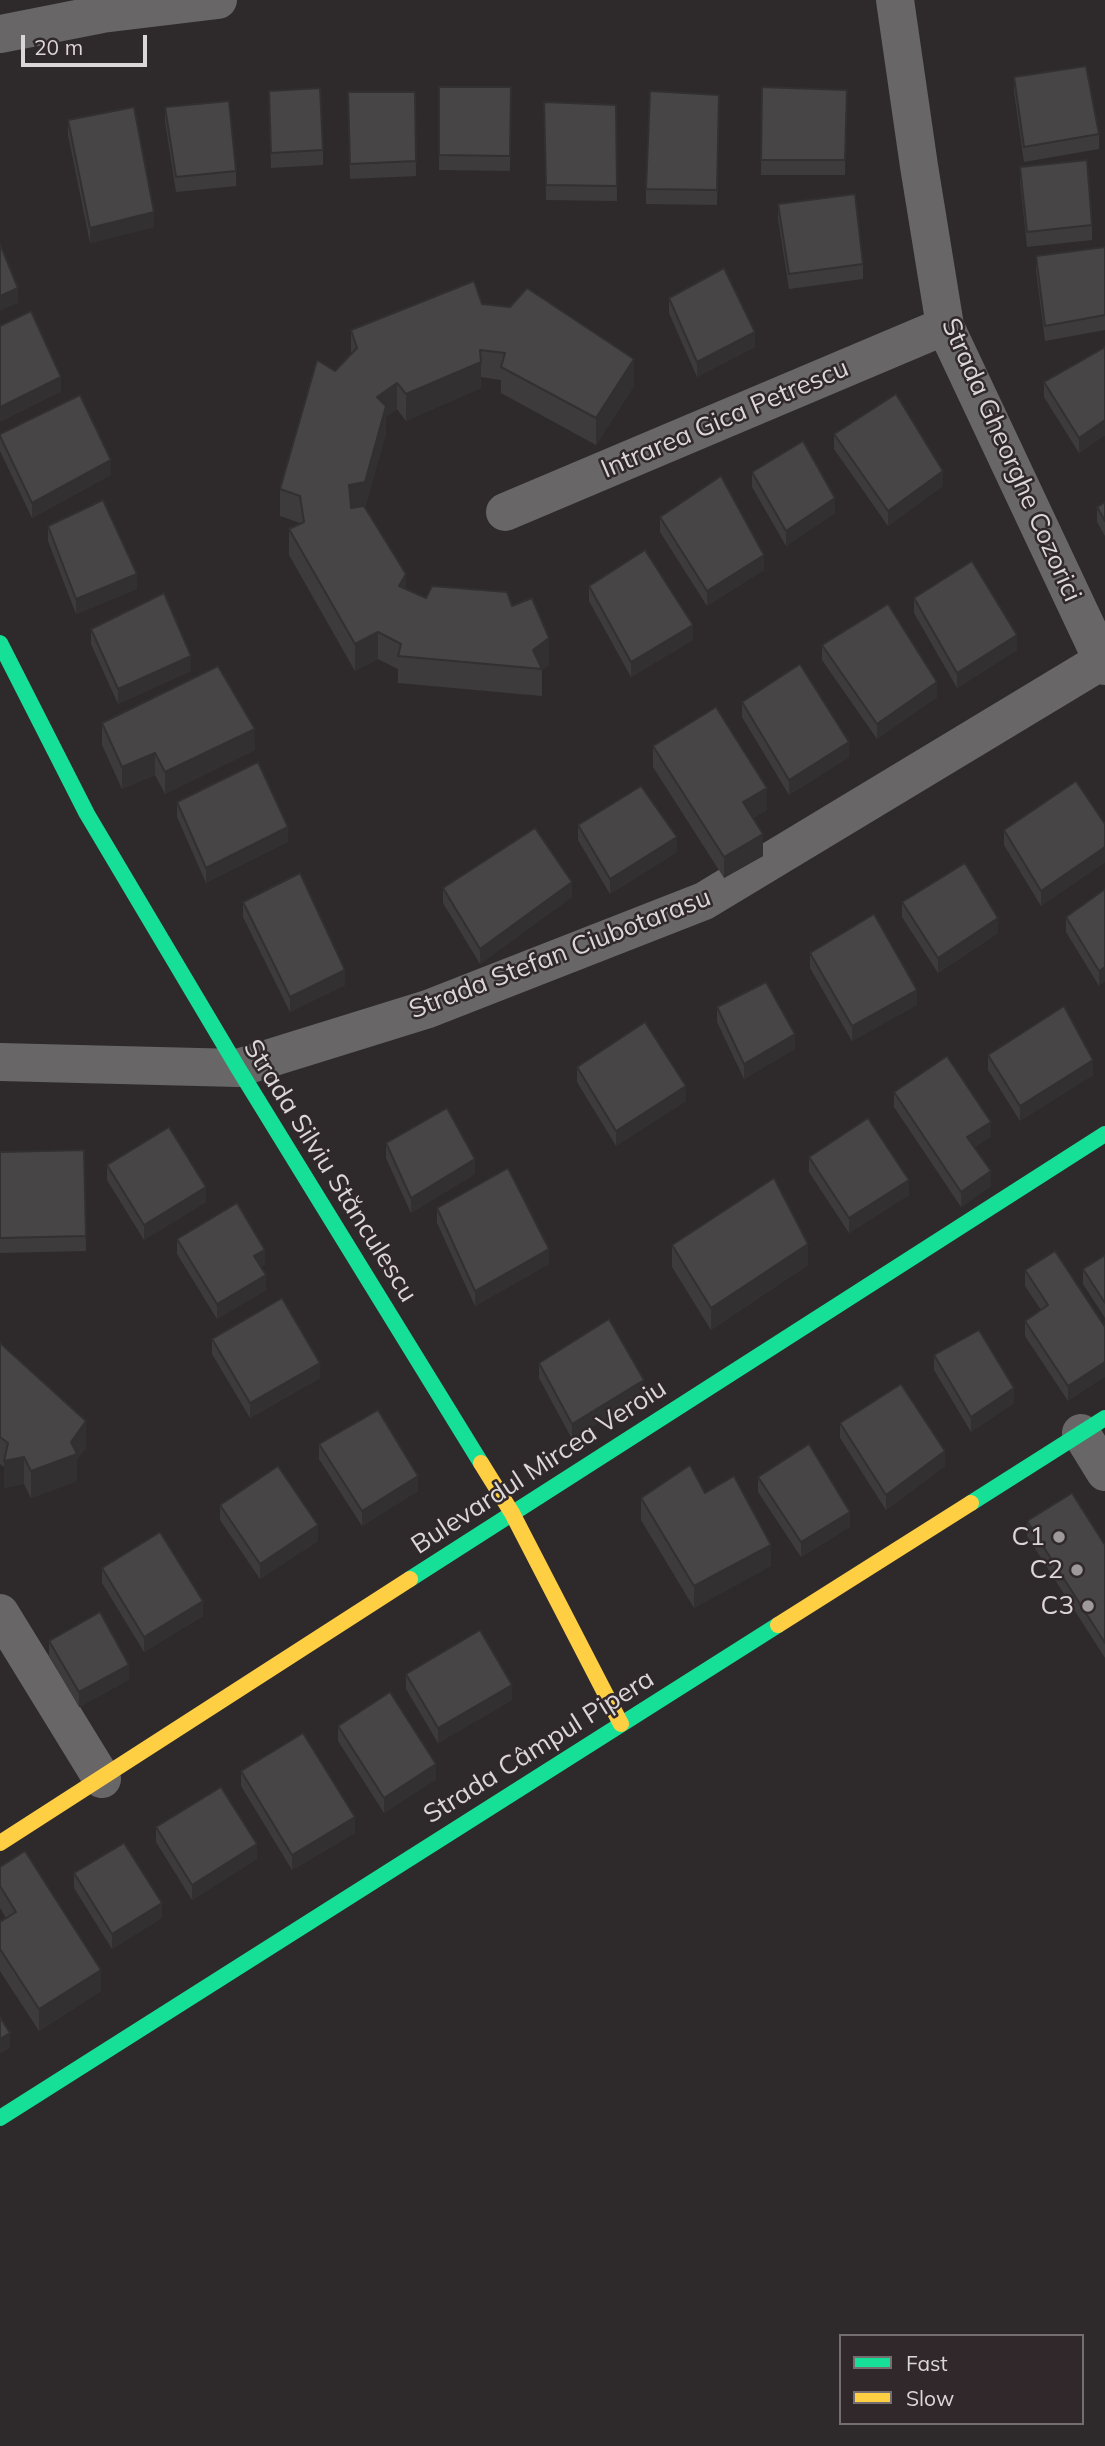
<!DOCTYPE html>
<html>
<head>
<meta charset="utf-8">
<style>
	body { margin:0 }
	#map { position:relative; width:1105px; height:2446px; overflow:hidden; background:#2e2a2c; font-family:Mulish,sans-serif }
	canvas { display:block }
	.legend { position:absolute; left:839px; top:2334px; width:245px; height:91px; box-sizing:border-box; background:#30282b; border:2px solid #746e70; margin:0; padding:9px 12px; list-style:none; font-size:21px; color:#dbd6d8 }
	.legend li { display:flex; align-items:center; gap:14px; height:35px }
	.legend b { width:35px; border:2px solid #746e70 }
	.scale { position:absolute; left:21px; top:35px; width:126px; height:32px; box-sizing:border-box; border:4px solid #dbd6d8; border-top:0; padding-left:9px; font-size:21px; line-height:24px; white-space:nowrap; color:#dbd6d8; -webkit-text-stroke:5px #30282b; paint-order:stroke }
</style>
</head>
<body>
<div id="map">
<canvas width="1105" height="2446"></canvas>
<ul class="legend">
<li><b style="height:9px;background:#16e098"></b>Fast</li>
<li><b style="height:9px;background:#ffcf43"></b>Slow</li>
</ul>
<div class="scale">20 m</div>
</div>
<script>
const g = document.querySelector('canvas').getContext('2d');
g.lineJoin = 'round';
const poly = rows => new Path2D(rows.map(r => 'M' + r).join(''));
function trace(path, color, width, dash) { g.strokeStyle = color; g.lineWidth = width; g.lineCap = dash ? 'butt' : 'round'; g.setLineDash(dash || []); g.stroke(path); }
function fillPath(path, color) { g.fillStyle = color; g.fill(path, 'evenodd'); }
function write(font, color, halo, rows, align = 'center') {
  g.font = font + ' Mulish,sans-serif'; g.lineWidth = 5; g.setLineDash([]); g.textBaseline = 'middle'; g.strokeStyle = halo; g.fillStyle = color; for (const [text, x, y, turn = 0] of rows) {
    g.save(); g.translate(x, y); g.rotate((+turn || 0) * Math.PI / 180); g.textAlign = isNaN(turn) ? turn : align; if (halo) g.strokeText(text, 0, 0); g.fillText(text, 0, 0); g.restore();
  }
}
const street = poly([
	[895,0,919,166,945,326,1105,666],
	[0,34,102,14,218,0],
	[505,512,945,326],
	[0,1062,238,1068,428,1009,704,901,1105,659],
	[1081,1433,1105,1472],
	[0,1613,102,1779]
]);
const fast = poly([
	[0,643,87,814,238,1068,481,1463],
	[971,1503,1105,1418],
	[410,1579,1105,1134],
	[0,2118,778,1625]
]);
const slow = poly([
	[481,1463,512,1513,621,1724],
	[778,1625,971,1503],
	[0,1843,410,1579]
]);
const wall = poly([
	[1014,77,1099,134,1099,149,1024,162,1014,92],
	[439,87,511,87,510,171,439,170],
	[762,87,847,90,845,175,761,175],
	[269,91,323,150,323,165,271,168],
	[348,92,415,92,416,176,350,179],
	[719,95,717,205,646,204,646,189],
	[544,102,616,105,617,201,546,200],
	[165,107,236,171,236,186,176,192,165,122],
	[68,120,154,227,90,243,68,135],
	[1020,167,1092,225,1092,240,1027,247,1020,182],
	[778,204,863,264,863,279,789,289,778,219],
	[1105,247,1105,330,1045,341,1036,271,1036,256],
	[669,298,755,347,697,377,669,313],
	[482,304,634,386,596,445,501,393,501,380,481,377,481,388,406,421,397,409,386,417,386,433,365,508,406,589,426,598,512,606,549,665,542,670,542,696,398,683,398,669,378,659,355,671,289,555,289,529,300,524,300,523,280,516,280,489,335,371,351,354,351,330],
	[1105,347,1105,435,1079,453,1044,397,1044,382],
	[0,434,111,475,32,518,0,451],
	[834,434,943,486,888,526,834,449],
	[752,472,835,513,786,546,752,487],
	[1105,502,1105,536,1097,522,1097,507],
	[660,517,764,570,707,606,660,532],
	[48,526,137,589,76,614,48,541],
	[589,586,693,640,631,677,589,601],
	[914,598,1017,650,957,688,914,613],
	[91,629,191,671,118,704,91,644],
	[822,645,937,697,877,739,822,660],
	[742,702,849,757,789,795,742,717],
	[102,723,255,750,165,794,155,775,122,789,102,745],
	[653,746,767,810,753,818,763,856,724,878,653,767],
	[177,802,288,842,206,883,177,817],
	[1105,824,1105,862,1041,906,1004,845,1004,830],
	[578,825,677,852,610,894,578,840],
	[443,888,572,897,480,964,443,903],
	[1105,889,1099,986,1066,932,1066,917],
	[243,902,345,985,290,1012,243,917],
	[902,902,998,933,938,973,902,917],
	[810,953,917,1005,852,1041,810,968],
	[717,1007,795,1049,744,1079,717,1022],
	[988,1055,1093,1075,1020,1121,988,1070],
	[577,1067,686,1101,616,1146,577,1082],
	[894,1092,991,1137,974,1147,991,1186,961,1207,894,1107],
	[386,1143,475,1174,411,1213,386,1158],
	[84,1150,86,1251,0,1253,0,1152],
	[809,1157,909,1195,849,1233,809,1172],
	[107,1165,206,1202,144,1240,107,1180],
	[437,1208,549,1264,475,1306,437,1223],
	[177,1239,265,1265,261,1267,266,1290,217,1319,177,1254],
	[672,1245,808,1265,711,1330,672,1267],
	[1105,1255,1105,1318,1083,1284,1083,1269],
	[1025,1270,1105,1327,1068,1401,1025,1336,1025,1321,1041,1310,1025,1286],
	[212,1339,320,1378,250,1418,212,1354],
	[0,1343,86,1448,77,1459,77,1481,31,1498,24,1484,4,1488,4,1467,0,1464],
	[934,1355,1014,1403,971,1432,934,1370],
	[539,1363,644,1395,572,1439,539,1378],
	[840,1423,945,1466,886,1510,840,1438],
	[319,1444,418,1491,362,1526,319,1459],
	[758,1477,850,1527,801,1557,758,1492],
	[705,1493,771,1566,694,1608,641,1520,641,1498],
	[220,1505,318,1541,260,1579,220,1520],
	[1027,1521,1105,1545,1105,1658,1027,1536],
	[102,1568,203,1616,144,1652,102,1583],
	[49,1641,129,1680,79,1707,49,1656],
	[406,1674,512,1700,438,1743,406,1689],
	[338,1726,436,1779,384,1813,338,1741],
	[241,1771,355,1833,292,1870,241,1786],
	[156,1827,257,1859,192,1900,156,1842],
	[0,1867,101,1991,39,2031,0,1971,0,1922,6,1918,0,1908],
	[74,1873,162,1918,112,1949,74,1888]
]);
const shadedWall = poly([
	[154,212,154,227,90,243,90,228],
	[18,288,18,303,0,311,0,296],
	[755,332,755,347,697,377,697,362],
	[634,359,634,386,596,445,596,418],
	[481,362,481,388,406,421,406,394],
	[61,377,61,392,0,422,0,407],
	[397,383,397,409,386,417,386,433,365,509,349,512,349,485,377,397],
	[1105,420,1105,435,1079,453,1079,438],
	[111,460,111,475,32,518,32,503],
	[943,471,943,486,888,526,888,511],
	[835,498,835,513,786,546,786,531],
	[764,555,764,570,707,606,707,591],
	[137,574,137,589,76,614,76,599],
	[406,574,406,601,399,586],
	[693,625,693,640,631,677,631,662],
	[378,632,378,659,355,671,355,644],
	[1017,635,1017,650,957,688,957,673],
	[549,638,549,665,542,670,533,650],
	[191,656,191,671,118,704,118,689],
	[937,682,937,697,877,739,877,724],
	[255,729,255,750,165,794,165,772],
	[849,742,849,757,789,795,789,780],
	[155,753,155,775,122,789,122,767],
	[767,788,767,810,743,823,743,802],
	[288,827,288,842,206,883,206,868],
	[763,834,763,856,724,878,724,857],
	[677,837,677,852,610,894,610,879],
	[1105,847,1105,862,1041,906,1041,891],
	[572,882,572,897,480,964,480,949],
	[998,918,998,933,938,973,938,958],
	[1105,967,1105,982,1099,986,1099,971],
	[345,970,345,985,290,1012,290,997],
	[917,990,917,1005,852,1041,852,1026],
	[795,1034,795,1049,744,1079,744,1064],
	[1093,1060,1093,1075,1020,1121,1020,1106],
	[686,1086,686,1101,616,1146,616,1131],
	[991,1122,991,1137,967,1152,967,1137],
	[475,1159,475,1174,411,1213,411,1198],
	[991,1171,991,1186,961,1207,961,1192],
	[909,1180,909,1195,849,1233,849,1218],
	[206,1187,206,1202,144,1240,144,1225],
	[808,1244,808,1265,711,1330,711,1308],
	[549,1249,549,1264,475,1306,475,1291],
	[265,1250,265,1265,254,1271,254,1256],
	[266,1275,266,1290,217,1319,217,1304],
	[1105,1362,1105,1377,1068,1401,1068,1386],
	[320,1363,320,1378,250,1418,250,1403],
	[644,1380,644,1395,572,1439,572,1424],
	[1014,1388,1014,1403,971,1432,971,1417],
	[86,1421,86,1448,77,1459,77,1481,31,1498,31,1471,71,1442],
	[945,1451,945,1466,886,1510,886,1495],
	[24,1457,24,1484,4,1488,4,1461],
	[418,1476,418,1491,362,1526,362,1511],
	[850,1512,850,1527,801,1557,801,1542],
	[318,1525,318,1541,260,1579,260,1564],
	[771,1545,771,1566,694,1608,694,1586],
	[203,1601,203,1616,144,1652,144,1637],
	[129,1665,129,1680,79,1707,79,1692],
	[512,1685,512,1700,438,1743,438,1728],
	[436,1764,436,1779,384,1813,384,1798],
	[355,1817,355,1833,292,1870,292,1855],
	[257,1844,257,1859,192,1900,192,1885],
	[162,1903,162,1918,112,1949,112,1934],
	[101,1970,101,1991,39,2031,39,2009],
	[10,2033,10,2048,0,2054,0,2039]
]);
const building = poly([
	[1086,66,1099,134,1024,147,1014,77,1086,66],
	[439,87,511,87,510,156,439,155,439,87],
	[762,87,847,90,845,160,761,160,762,87],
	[320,88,323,150,271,153,269,91,320,88],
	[650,91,719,95,717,190,646,189,650,91],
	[348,92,415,92,416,161,350,164,348,92],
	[229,101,236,171,176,177,165,107,229,101],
	[544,102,616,105,617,186,546,185,544,102],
	[134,107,154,212,90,228,68,120,134,107],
	[1087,160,1092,225,1027,232,1020,167,1087,160],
	[855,194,863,264,789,274,778,204,855,194],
	[0,244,18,288,0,296,0,244],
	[1105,247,1105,315,1045,326,1036,256,1105,247],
	[724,268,755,332,697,362,669,298,724,268],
	[474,281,482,304,510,307,527,288,634,359,596,418,501,367,505,353,480,350,481,362,406,394,397,383,377,397,386,406,365,482,349,485,351,508,364,506,406,574,399,586,426,598,432,586,507,592,512,606,532,598,549,638,533,650,542,669,398,656,401,644,378,632,355,644,289,529,304,522,300,496,280,489,317,360,335,371,357,348,351,330,474,281],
	[31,311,61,377,0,407,0,326,31,311],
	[1105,347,1105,420,1079,438,1044,382,1105,347],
	[896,394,943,471,888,511,834,434,896,394],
	[80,395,111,460,32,503,0,436,0,434,80,395],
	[803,441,835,498,786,531,752,472,803,441],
	[721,476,764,555,707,591,660,517,721,476],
	[103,500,137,574,76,599,48,526,103,500],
	[1105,502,1105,521,1097,507,1105,502],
	[645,550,693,625,631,662,589,586,645,550],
	[972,561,1017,635,957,673,914,598,972,561],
	[164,593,191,656,118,689,91,629,164,593],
	[888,604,937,682,877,724,822,645,888,604],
	[800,664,849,742,789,780,742,702,800,664],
	[218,666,255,729,165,772,155,753,122,767,102,723,218,666],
	[716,707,767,788,743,802,763,834,724,857,653,746,716,707],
	[258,762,288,827,206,868,177,802,258,762],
	[1076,781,1105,824,1105,847,1041,891,1004,830,1076,781],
	[641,786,677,837,610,879,578,825,641,786],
	[535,828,572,882,480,949,443,888,535,828],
	[965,863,998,918,938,958,902,902,965,863],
	[300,873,345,970,290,997,243,902,300,873],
	[1105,889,1105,967,1099,971,1066,917,1105,889],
	[874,914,917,990,852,1026,810,953,874,914],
	[766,982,795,1034,744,1064,717,1007,766,982],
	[1064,1006,1093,1060,1020,1106,988,1055,1064,1006],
	[645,1022,686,1086,616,1131,577,1067,645,1022],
	[947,1056,991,1122,967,1137,991,1171,961,1192,894,1092,947,1056],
	[447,1108,475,1159,411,1198,386,1143,447,1108],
	[868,1118,909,1180,849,1218,809,1157,868,1118],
	[169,1127,206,1187,144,1225,107,1165,169,1127],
	[84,1150,86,1236,0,1238,0,1152,84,1150],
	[508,1168,549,1249,475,1291,437,1208,508,1168],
	[774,1178,808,1244,711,1308,672,1245,774,1178],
	[237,1203,265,1250,254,1256,266,1275,217,1304,177,1239,237,1203],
	[1055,1251,1105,1327,1105,1362,1068,1386,1025,1321,1048,1305,1025,1270,1055,1251],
	[1105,1255,1105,1303,1083,1269,1105,1255],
	[282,1298,320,1363,250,1403,212,1339,282,1298],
	[609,1319,644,1380,572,1424,539,1363,609,1319],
	[979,1330,1014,1388,971,1417,934,1355,979,1330],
	[0,1343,86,1421,71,1442,77,1454,31,1471,24,1457,4,1461,8,1443,0,1437,0,1343],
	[901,1384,945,1451,886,1495,840,1423,901,1384],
	[378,1410,418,1476,362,1511,319,1444,378,1410],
	[809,1444,850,1512,801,1542,758,1477,809,1444],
	[690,1465,705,1493,734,1476,771,1545,694,1586,641,1498,690,1465],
	[278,1466,318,1525,260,1564,220,1505,278,1466],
	[1072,1493,1105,1545,1105,1643,1027,1521,1072,1493],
	[160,1532,203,1601,144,1637,102,1568,160,1532],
	[100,1612,129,1665,79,1692,49,1641,100,1612],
	[480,1630,512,1685,438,1728,406,1674,480,1630],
	[390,1692,436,1764,384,1798,338,1726,390,1692],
	[303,1733,355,1817,292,1855,241,1771,303,1733],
	[221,1787,257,1844,192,1885,156,1827,221,1787],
	[124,1843,162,1903,112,1934,74,1873,124,1843],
	[25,1851,101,1970,39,2009,0,1949,0,1922,16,1912,0,1886,0,1867,25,1851],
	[0,2017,10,2033,0,2039,0,2017]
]);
const markers = [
	[1059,1537,7,"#9e9a9c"],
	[1077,1570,7,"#9e9a9c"],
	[1088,1606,7,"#9e9a9c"]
];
const streetNames = [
	["Intrarea Gica Petrescu",725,419,-23],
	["Strada Gheorghe Cozorici",1011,460,66],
	["Strada Stefan Ciubotarasu",560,954,-21],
	["Strada Silviu Stănculescu",330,1171,58],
	["Bulevardul Mircea Veroiu",539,1467,-33],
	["Strada Câmpul Pipera",539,1747,-32]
];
const poiNames = [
	["C1",1045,1537],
	["C2",1063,1570],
	["C3",1074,1606]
];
trace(street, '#686667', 38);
trace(fast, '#16e098', 16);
trace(slow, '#ffcf43', 16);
fillPath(wall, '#3e3b3c');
fillPath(shadedWall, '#323031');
fillPath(building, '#484546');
trace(building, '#323031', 2);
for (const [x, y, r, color] of markers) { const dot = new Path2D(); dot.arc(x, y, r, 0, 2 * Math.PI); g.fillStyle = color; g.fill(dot); trace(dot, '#30282b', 2.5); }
write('26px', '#dbd6d8', '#30282b', streetNames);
write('26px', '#dbd6d8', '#30282b', poiNames, 'right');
</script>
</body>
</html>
